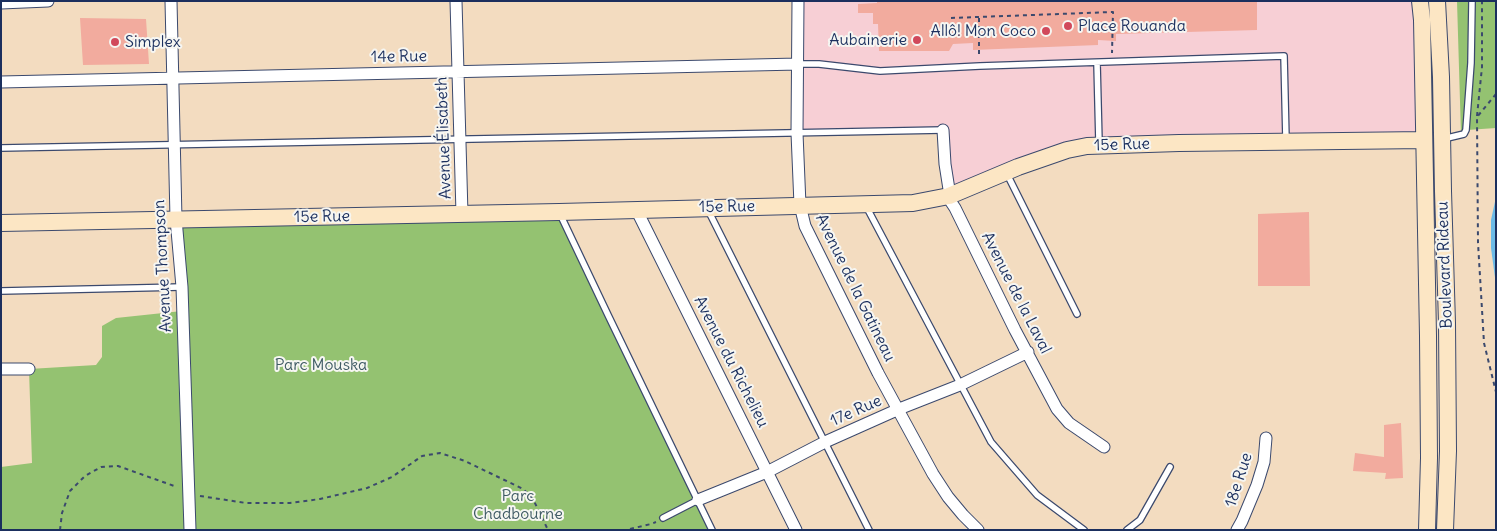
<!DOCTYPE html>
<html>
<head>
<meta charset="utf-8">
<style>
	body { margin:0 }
	#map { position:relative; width:1497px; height:531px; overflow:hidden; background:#f3dcc0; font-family:Delius,sans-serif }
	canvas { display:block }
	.frame { position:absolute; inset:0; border:2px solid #1b2f5e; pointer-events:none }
</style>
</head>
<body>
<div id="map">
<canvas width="1497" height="531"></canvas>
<div class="frame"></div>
</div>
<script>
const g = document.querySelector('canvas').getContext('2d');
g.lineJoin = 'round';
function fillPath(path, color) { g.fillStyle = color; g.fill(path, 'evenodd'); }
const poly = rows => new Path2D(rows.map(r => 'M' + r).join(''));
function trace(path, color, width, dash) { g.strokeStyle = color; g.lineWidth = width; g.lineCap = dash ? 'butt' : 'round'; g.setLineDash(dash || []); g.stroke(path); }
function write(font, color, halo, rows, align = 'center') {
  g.font = font + ' Delius,sans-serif'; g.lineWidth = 4; g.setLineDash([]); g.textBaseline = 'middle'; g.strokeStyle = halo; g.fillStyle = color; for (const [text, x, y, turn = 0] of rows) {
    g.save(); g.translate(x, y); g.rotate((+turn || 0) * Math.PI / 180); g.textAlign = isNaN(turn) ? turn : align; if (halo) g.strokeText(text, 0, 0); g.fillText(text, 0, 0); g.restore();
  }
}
const built = poly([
	[798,1,1420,1,1424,140,1087,146,953,194,943,130,797,133]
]);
const green = poly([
	[1457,1,1496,1,1496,128,1467,130,1461,135],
	[559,212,712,530,1,530,1,467,32,463,29,369,96,365,102,357,102,326,116,318,182,311,176,219]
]);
const water = poly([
	[1496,197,1496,285,1491,248,1491,220]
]);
const building = poly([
	[877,1,1257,1,1257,30,1116,34,1116,41,1098,40,1098,45,973,50,973,43,953,44,949,51,879,51,878,24,873,24,873,13,858,13,858,4,877,3],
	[80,18,146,19,149,64,83,65],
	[1309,212,1310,286,1258,286,1258,214],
	[1401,423,1403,478,1385,479,1386,473,1353,471,1355,453,1384,457,1384,425]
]);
const path = poly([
	[951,18,1113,12,1112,53],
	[979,18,979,58],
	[1496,94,1477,117,1478,243,1484,343,1496,392],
	[1477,116,1482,67,1482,1],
	[200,496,246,503,290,503,320,499,367,488,392,477,422,456,440,453,465,461,523,489,533,499,548,530],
	[630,529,651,524,656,522],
	[60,530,62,513,70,491,85,476,101,467,118,466,177,487]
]);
const lane = poly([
	[1097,63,1099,143],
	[798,64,819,64,880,71,980,66,1284,56,1286,140],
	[1443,139,1464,134,1466,130,1471,63,1472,1],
	[1,148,943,130],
	[1007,174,1077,314],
	[866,206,991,442,1037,495,1084,530],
	[708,210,869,530],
	[560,214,608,315,712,530],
	[1,291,182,287],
	[663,518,698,500],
	[1127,530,1140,520,1170,467]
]);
const street = poly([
	[171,1,176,219,182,287,190,530],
	[456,1,462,214],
	[798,1,797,133,800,205,805,226,878,373,933,474,948,497,963,515,978,530],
	[1,3,48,1],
	[1,82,798,64],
	[943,130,945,164,951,202,955,208,1015,330,1057,409,1069,423,1104,447],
	[636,209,796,530],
	[1,369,29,369],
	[698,500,767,472,825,442,899,409,960,385,1028,352],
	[1237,530,1242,521,1257,485,1264,462,1266,438]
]);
const secondary = poly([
	[1420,1,1422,20,1428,336,1429,458,1427,530],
	[1437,1,1441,77,1443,191,1447,323,1448,451,1445,530],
	[1,223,559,212,913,203,949,196,1018,167,1067,150,1087,146,1179,143,1424,140]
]);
const markers = [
	[1068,26,5,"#d1495b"],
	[1046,31,5,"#d1495b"],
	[917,40,5,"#d1495b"],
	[115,42,5,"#d1495b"]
];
const poiNames = [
	["Place Rouanda",1078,26],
	["Allô! Mon Coco",1036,31,"right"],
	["Aubainerie",907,40,"right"],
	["Simplex",125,42]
];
const streetNames = [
	["14e Rue",399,57,-1],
	["Avenue Élisabeth",444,138,-92],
	["15e Rue",1122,145,-2],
	["15e Rue",727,207,-1],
	["15e Rue",322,217,-1],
	["Boulevard Rideau",1445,265,-92],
	["Avenue Thompson",163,266,-93],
	["Avenue de la Gatineau",855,288,64],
	["Avenue de la Laval",1016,293,63],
	["Avenue du Richelieu",731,362,63],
	["17e Rue",856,411,-24],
	["18e Rue",1239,480,-72]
];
const parkNames = [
	["Parc Mouska",321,365],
	["Parc",518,496],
	["Chadbourne",518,514]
];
fillPath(built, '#f7cfd5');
fillPath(green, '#94c271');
fillPath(water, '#6cbbe7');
fillPath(building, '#f2ab9e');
trace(lane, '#3b496d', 8);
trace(street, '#3b496d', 13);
trace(secondary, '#3b496d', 18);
trace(path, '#3b496d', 2, [4, 4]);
trace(lane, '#fff', 5.5);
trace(street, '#fff', 11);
trace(secondary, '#fce6c4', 16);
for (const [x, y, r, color] of markers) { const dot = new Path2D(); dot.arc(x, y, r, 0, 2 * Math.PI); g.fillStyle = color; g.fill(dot); trace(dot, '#f6f6f2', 2); }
write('16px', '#1b2f5e', '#f6f6f2', poiNames, 'left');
write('16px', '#1b2f5e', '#f6f6f2', streetNames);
write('16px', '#3f5b64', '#f6f6f2', parkNames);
</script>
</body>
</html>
